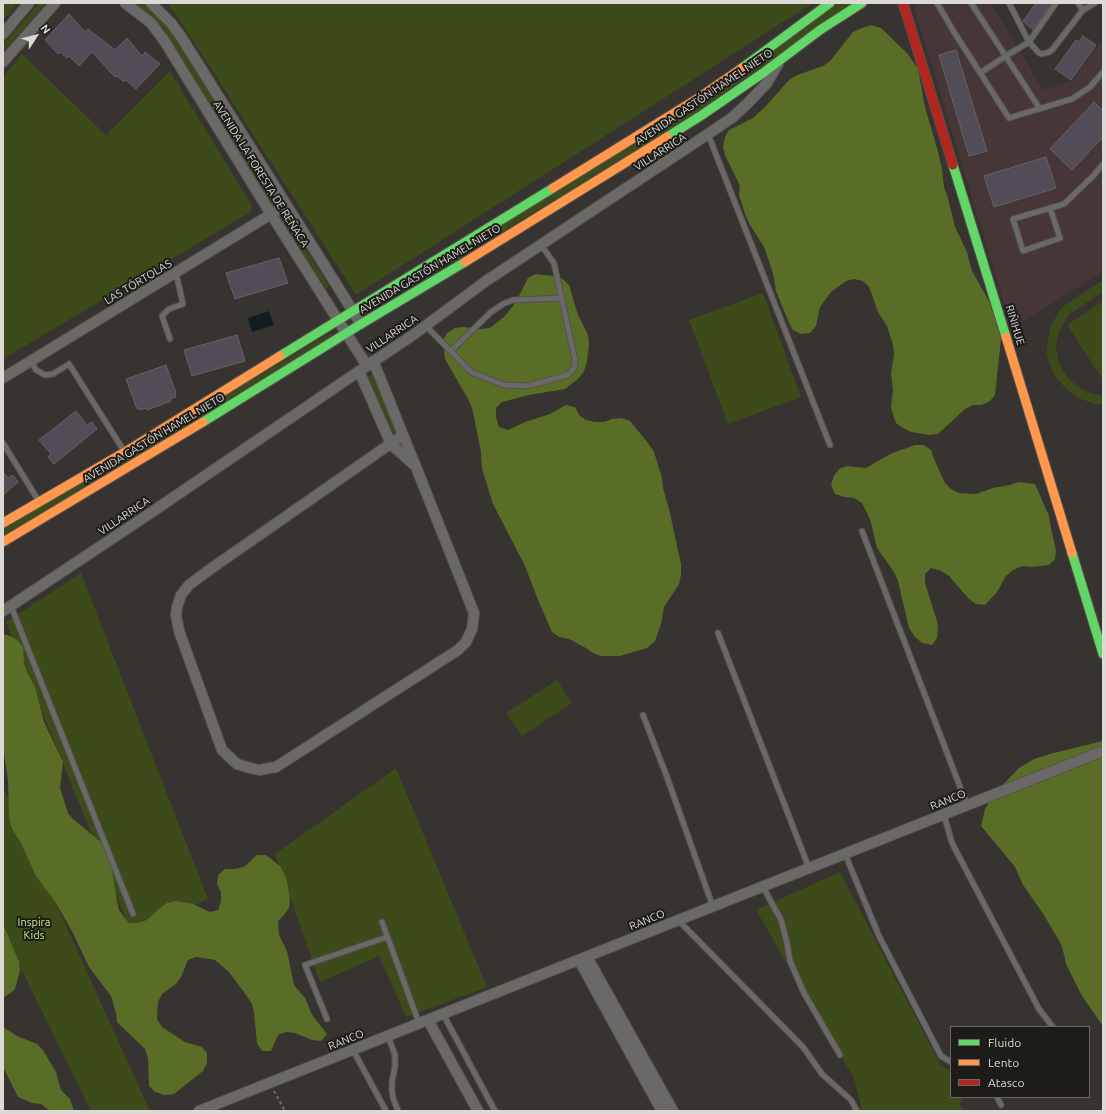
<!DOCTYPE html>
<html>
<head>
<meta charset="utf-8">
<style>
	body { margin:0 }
	#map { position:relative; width:1106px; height:1114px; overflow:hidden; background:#363330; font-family:Ubuntu,sans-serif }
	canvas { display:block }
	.frame { position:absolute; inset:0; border:4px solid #dddad6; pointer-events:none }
	.legend { position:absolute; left:950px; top:1026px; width:140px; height:72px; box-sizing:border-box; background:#1d1c19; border:1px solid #6a6865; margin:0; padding:5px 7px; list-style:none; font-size:12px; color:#dddad6 }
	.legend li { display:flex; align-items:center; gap:8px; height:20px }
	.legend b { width:20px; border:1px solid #6a6865 }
	.north { position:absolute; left:16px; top:16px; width:40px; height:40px; -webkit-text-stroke:3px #1d1c19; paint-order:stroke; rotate:54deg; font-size:11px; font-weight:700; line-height:16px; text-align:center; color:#dddad6 }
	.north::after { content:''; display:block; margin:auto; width:14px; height:18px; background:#dddad6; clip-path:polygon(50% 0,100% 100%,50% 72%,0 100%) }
</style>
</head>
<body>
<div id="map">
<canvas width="1106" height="1114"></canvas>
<div class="frame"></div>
<ul class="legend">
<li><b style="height:5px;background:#63d668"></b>Fluido</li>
<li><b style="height:5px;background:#ff974d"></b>Lento</li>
<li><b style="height:5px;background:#b3261e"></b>Atasco</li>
</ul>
<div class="north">N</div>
</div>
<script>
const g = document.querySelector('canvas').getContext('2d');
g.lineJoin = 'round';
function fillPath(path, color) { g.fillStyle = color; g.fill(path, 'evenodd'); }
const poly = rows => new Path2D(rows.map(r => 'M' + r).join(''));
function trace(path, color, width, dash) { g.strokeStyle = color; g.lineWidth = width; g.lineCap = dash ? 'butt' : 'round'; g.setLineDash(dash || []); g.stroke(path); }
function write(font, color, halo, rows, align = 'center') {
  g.font = font + ' Ubuntu,sans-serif'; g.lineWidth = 4; g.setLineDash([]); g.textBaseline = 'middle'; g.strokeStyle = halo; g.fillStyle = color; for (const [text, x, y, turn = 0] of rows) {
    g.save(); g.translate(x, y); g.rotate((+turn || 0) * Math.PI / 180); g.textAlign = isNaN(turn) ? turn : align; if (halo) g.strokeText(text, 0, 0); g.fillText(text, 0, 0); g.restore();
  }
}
const commercial = poly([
	[914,3,991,3,1043,90,1073,80,1103,39,1103,271,1012,329,913,4]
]);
const green = poly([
	[3,3,18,3,3,20],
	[39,3,46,3,3,52,3,44],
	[135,3,145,3,152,9,168,27,186,52,276,202,276,204,272,205,163,28,147,13],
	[167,3,813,3,356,295,179,19],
	[838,3,852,3,691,116,435,273,434,271,454,255,776,50],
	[22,54,106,135,170,71,252,206,251,212,3,359,3,77],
	[282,216,285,216,329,286,326,289,281,218],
	[1103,280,1103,292,1068,315,1059,332,1056,345,1058,360,1061,367,1069,379,1080,388,1087,392,1103,396,1103,404,1095,404,1078,398,1064,387,1053,373,1047,355,1047,346,1050,328,1059,311,1065,305],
	[763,293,801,397,728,424,689,320],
	[1103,301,1103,380,1067,325],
	[332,332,331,336,152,447,3,536,3,529],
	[372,374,397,430,395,433,392,432,368,377],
	[81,573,208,899,131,932,6,622],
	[557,680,572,703,522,736,506,713],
	[396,768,487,987,406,1017,379,956,320,982,275,854],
	[3,787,150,1111,91,1111,3,932],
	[840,872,941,1066,951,1071,951,1097,962,1097,960,1105,964,1111,862,1111,854,1078,756,910]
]);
const forest = poly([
	[871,25,881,28,907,53,918,69,925,107,937,148,942,169,944,187,948,198,955,227,967,252,972,271,990,303,1001,339,995,395,990,401,982,405,973,405,965,409,938,434,929,435,911,432,903,428,896,423,893,415,891,406,893,390,891,373,894,355,893,345,887,326,878,312,872,295,869,287,863,281,854,279,846,281,831,292,820,307,816,326,810,333,801,334,793,330,789,323,776,291,773,273,764,247,750,225,745,214,739,195,740,186,725,155,723,147,725,137,729,130,753,118,766,106,789,80,797,75,823,66,830,61,853,32,862,28],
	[535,274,554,276,563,279,569,285,578,315,588,335,589,344,587,362,584,371,579,378,565,389,529,395,502,402,496,408,496,417,499,427,508,430,525,422,550,414,566,405,575,407,579,415,586,420,595,422,604,422,612,419,621,418,630,421,648,443,654,452,662,478,663,488,669,509,681,564,681,575,679,584,664,607,661,624,655,641,647,648,620,656,601,656,593,653,586,648,569,639,559,637,552,632,538,600,525,566,493,504,482,469,481,452,472,408,468,399,445,359,443,340,447,333,455,328,463,327,481,329,490,328,505,316,516,302,528,278],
	[915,445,924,445,931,450,934,459,945,483,951,489,959,493,976,494,993,488,1010,485,1018,482,1035,484,1049,516,1052,533,1056,550,1055,559,1049,565,1031,567,1022,566,1013,570,1006,576,997,592,985,605,976,604,968,598,949,576,941,571,931,568,925,574,925,583,937,621,938,629,937,638,932,645,922,643,915,637,909,628,898,581,894,572,877,548,870,519,862,503,854,498,844,497,835,494,831,485,834,476,839,469,847,466,866,468,890,454],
	[3,634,10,636,17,640,23,647,24,664,27,672,35,687,44,722,63,762,60,788,68,813,73,819,102,843,107,850,110,857,117,901,119,910,124,917,129,923,138,923,147,920,160,908,167,903,176,901,193,904,210,912,218,910,221,901,221,892,217,884,218,875,225,869,235,869,244,867,257,855,266,855,280,866,284,873,287,882,290,899,289,908,284,915,278,921,279,935,287,951,294,985,305,998,312,1015,327,1034,321,1041,312,1040,295,1033,286,1032,278,1035,271,1051,262,1051,257,1043,254,1013,252,1004,246,995,229,972,215,960,196,957,188,960,181,977,176,984,162,994,158,1002,157,1019,162,1027,185,1042,202,1047,207,1053,207,1063,203,1071,174,1094,165,1095,155,1092,149,1086,148,1059,145,1049,117,1022,116,1013,111,996,89,967,73,933,54,900,36,876,21,843,11,827,9,817,8,780,3,747],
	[1103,741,1103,1026,1082,996,1066,964,1062,946,1044,915,1023,885,1015,867,981,826,985,809,995,793,1019,768,1034,759,1050,754],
	[3,924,19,962,20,971,15,989,12,992,3,998],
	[3,1027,17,1036,37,1044,43,1050,56,1072,61,1090,70,1099,74,1111,50,1111,41,1104,32,1103,18,1097,3,1067]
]);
const water = poly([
	[269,311,274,325,252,332,248,318]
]);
const building = poly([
	[1036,3,1051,3,1033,30,1023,21,1036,3],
	[69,14,85,32,88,29,115,50,127,38,142,56,145,52,160,64,136,89,126,80,124,82,117,76,115,77,92,52,79,66,69,56,67,58,60,52,58,54,45,40,69,14],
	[1083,36,1096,45,1071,80,1055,69,1076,40,1079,42,1083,36],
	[956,50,987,151,969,156,939,55,956,50],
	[1094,102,1103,111,1103,137,1072,170,1050,149,1094,102],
	[1046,157,1056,188,994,207,984,176,1046,157],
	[279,258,288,283,235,299,226,273,279,258],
	[237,335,245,361,192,376,184,350,237,335],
	[166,365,176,393,175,394,176,397,170,399,171,401,147,410,146,408,140,410,139,408,137,409,126,379,166,365],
	[76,411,87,425,92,422,97,429,54,464,48,457,51,454,39,440,76,411],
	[3,472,8,478,13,475,18,482,3,495,3,472]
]);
const path = poly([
	[274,1091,285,1111]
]);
const lane = poly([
	[937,3,954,32,1009,118,1072,99,1090,87,1103,72],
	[971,3,1040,109],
	[1009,3,1029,42,1039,53,1042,54,1049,52,1052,50,1083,10,1095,3],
	[1078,3,1083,10],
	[980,73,1006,56,1029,42,1056,3],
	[708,134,830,445],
	[1050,208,1060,238,1023,251,1013,219,1064,204,1094,175,1103,164],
	[426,326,471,372,504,385,528,386,568,375,574,368,575,360,554,263,541,245],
	[170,339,162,316,169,309,183,304,176,273],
	[451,351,491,312,503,304,513,300,562,298],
	[31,361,36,370,45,375,53,374,69,364,124,451],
	[3,443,38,500],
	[862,531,967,805],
	[11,606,133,914],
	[718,633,809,868],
	[643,715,667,777,713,907],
	[944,815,952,843,1039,1009,1053,1027],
	[845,854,879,936,941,1056,951,1062],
	[763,887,781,920,787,943,790,961,804,993,840,1055],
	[678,920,803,1047,822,1074,851,1100,857,1111],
	[382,922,419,1023],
	[443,1014,495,1111],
	[327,1019,305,965,387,937],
	[388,1036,395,1055,395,1066,392,1082,392,1090,393,1098,398,1111],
	[353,1050,386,1111],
	[997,1097,1001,1105]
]);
const street = poly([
	[125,3,151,23,165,42,271,214,367,366],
	[151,3,171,23,180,35,361,324],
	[3,34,29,3],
	[3,62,55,3],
	[373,361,381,380,403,435,416,467,474,613,472,629,466,642,458,650,276,767,259,770,250,768,237,764,222,750,179,631,176,615,177,607,181,595,189,585,209,570,403,435],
	[359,371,391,444,413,464],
	[3,378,286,205],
	[3,611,146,516,377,359,413,335,486,281,708,134,733,117,748,103,767,83,778,64],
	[587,957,673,1111],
	[579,960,662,1111],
	[428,1020,478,1111],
	[199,1111,1103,751]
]);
const fast = poly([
	[742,68,830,3],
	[667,137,702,115,763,73,820,30,862,3],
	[953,165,1006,337],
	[280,356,553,188],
	[203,422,361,324,465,262],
	[1072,553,1103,654]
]);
const slow = poly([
	[553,188,700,97,742,68],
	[465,262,667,137],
	[1006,337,1072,553],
	[3,523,125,452,280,356],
	[3,542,203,422]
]);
const jam = poly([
	[903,3,953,165]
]);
const streetNames = [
	["AVENIDA GASTÓN HAMEL NIETO",704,97,-34],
	["VILLARRICA",660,152,-33],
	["AVENIDA LA FORESTA DE REÑACA",261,174,58],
	["AVENIDA GASTÓN HAMEL NIETO",430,269,-31],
	["LAS TÓRTOLAS",138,282,-31],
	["RIÑIHUE",1015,325,73],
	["VILLARRICA",392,334,-34],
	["AVENIDA GASTÓN HAMEL NIETO",154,438,-31],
	["VILLARRICA",124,516,-34],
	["RANCO",948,800,-22],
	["RANCO",647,920,-22],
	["RANCO",346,1040,-22]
];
const parkNames = [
	["Inspira",34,922],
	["Kids",34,935]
];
fillPath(commercial, '#473637');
fillPath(green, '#3d4a19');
fillPath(forest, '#596d27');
fillPath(water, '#101e21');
fillPath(building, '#524c56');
trace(building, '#646262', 1);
trace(lane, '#53514e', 7);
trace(street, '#53514e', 12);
trace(fast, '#53514e', 11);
trace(slow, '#53514e', 11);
trace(jam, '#53514e', 11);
trace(path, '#73716f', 2, [3, 3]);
trace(lane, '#6b6967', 5);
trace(street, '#6b6967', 10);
trace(fast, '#63d668', 9);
trace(slow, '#ff974d', 9);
trace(jam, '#b3261e', 9);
write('11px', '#dddad6', '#1d1c19', streetNames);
write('11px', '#caed82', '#1d1c19', parkNames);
</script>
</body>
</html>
